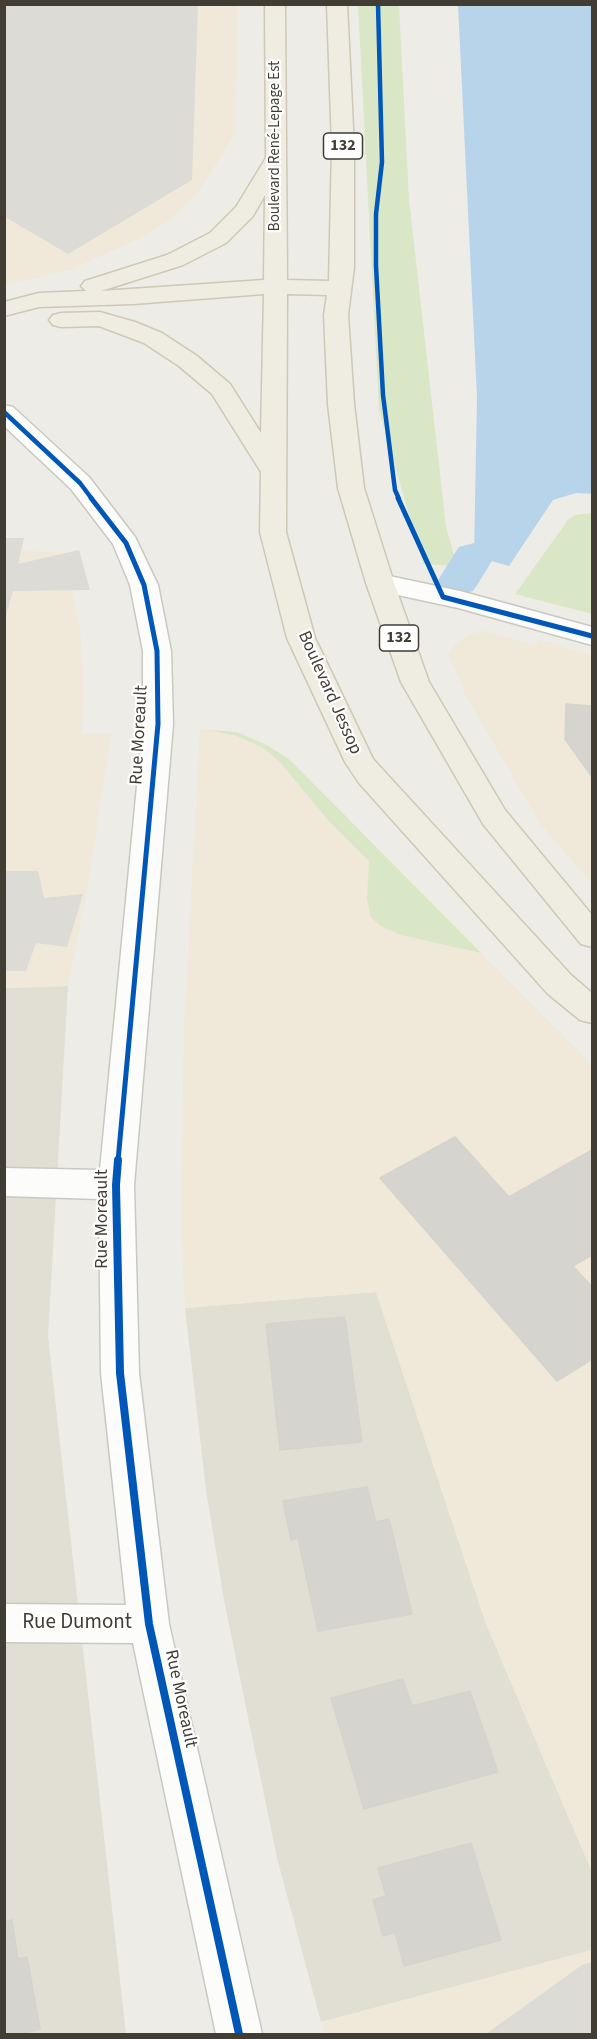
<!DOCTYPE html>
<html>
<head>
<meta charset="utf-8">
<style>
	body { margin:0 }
	#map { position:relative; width:597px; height:2039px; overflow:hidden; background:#edece6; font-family:"Source Sans 3",sans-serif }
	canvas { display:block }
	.frame { position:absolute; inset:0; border:6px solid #423d34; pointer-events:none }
</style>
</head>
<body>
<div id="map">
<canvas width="597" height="2039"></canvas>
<div class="frame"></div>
</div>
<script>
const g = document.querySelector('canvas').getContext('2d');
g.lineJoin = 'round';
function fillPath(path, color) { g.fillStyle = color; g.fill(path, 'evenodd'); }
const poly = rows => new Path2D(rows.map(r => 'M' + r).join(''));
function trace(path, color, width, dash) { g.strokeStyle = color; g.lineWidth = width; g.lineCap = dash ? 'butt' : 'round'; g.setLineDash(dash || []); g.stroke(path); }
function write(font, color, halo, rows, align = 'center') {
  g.font = font + ' "Source Sans 3",sans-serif'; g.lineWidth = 4.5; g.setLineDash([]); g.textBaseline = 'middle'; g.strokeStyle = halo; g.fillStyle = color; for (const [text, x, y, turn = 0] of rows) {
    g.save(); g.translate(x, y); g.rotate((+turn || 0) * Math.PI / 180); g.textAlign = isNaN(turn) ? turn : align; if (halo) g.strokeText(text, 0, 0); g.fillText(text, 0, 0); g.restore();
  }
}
const residential = poly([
	[68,986,48,1336,126,2034,5,2034,4,988],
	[376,1292,486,1624,592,1872,592,1950,321,2022,277,1858,224,1600,206,1490,185,1308]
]);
const commercial = poly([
	[4,5,237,5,236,133,195,196,167,222,138,239,74,268,5,285],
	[4,551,64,552,80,630,83,679,82,734,111,733,88,885,68,986,5,988],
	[484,631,535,645,540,640,592,656,592,884,539,822,465,694,449,654,455,644,470,634],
	[200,729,237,732,267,745,290,760,592,1065,592,1872,486,1624,376,1292,185,1308,181,1224,184,1027],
	[592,1950,592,2034,325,2034,321,2022]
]);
const green = poly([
	[358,5,399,5,409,199,446,527,457,566,423,564,379,410],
	[592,513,592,614,515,594,568,520,575,515],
	[208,730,237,732,267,745,290,760,481,953,401,935,379,925,371,917,367,899,369,861,328,820,280,762,262,747,237,736]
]);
const parking = poly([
	[5,4,198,5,192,180,68,254,5,217],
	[5,538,24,538,18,564,79,550,90,590,13,591,5,619],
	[5,871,38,871,44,898,83,894,67,947,36,943,26,971,5,971],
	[592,1962,592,2034,486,2034,582,1965]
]);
const water = poly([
	[458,5,592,5,592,494,576,493,553,500,509,566,474,556,477,397]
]);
const canal = poly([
	[474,543,489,547,495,556,479,582,473,591,458,595,443,591,437,582,453,556,459,547,474,543]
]);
const building = poly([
	[566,704,592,706,592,777,565,739,566,704],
	[455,1137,509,1197,592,1150,592,1255,573,1266,592,1287,592,1359,557,1381,380,1178,455,1137],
	[345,1317,362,1442,280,1450,266,1324,345,1317],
	[367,1487,376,1522,389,1519,412,1614,318,1631,298,1538,291,1540,283,1501,367,1487],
	[403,1679,412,1706,470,1691,498,1772,364,1809,331,1698,403,1679],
	[471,1843,501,1940,404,1966,395,1932,383,1936,373,1900,386,1896,378,1868,471,1843],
	[12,1920,18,1959,27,1957,40,2029,20,2034,4,2034,4,1922,12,1920]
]);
const minor = poly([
	[4,405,13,407,89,477,135,537,158,585,171,651,173,724,134,1185,139,1373,169,1624,262,2034,216,2034,133,1643,4,1642,4,1604,126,1605,101,1373,99,1199,4,1196,4,1168,100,1170,143,724,143,651,130,585,113,544,71,489,4,426,4,405],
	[380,574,460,591,592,627,592,645,458,608,370,589,366,583,370,577,380,574]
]);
const major = poly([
	[265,4,285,4,287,280,329,281,332,147,327,4,347,4,354,147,354,267,348,315,354,404,364,488,394,583,429,682,505,810,592,915,592,947,581,944,483,824,401,682,366,583,338,488,328,404,324,315,327,295,287,294,286,532,315,638,373,759,572,976,592,993,592,1023,580,1020,548,994,359,783,345,762,287,638,260,532,261,472,212,394,179,366,144,343,99,326,61,327,53,325,49,320,53,315,61,313,100,312,135,322,162,333,197,356,230,384,261,433,264,294,133,304,39,307,4,316,4,302,39,293,86,291,81,286,85,281,167,255,210,233,236,207,266,158,265,4],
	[265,195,264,280,101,291,183,265,226,243,253,216,265,195]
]);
const cyclewayFar2 = poly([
	[378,4,382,162,376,214,376,266,383,395,395,490,399,499],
	[4,412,80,483,92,499]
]);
const cyclewayFar1 = poly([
	[91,498,126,543,144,585,157,651,158,724,118,1161],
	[398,498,443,597,592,636]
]);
const cycleway = poly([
	[118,1160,116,1185,120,1373,149,1624,239,2034]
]);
const farStreetnames = [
	["Boulevard René-Lepage Est",276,146,-90]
];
const shields = [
	[343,146,39],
	[399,638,39]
];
const shieldNames = [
	["132",343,146],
	["132",399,638]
];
const streetNames = [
	["Boulevard Jessop",329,693,66],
	["Rue Moreault",140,735,-87],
	["Rue Moreault",103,1219,-90],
	["Rue Moreault",180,1699,78]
];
const nearStreetnames = [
	["Rue Dumont",77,1623]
];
fillPath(residential, '#e1ded3');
fillPath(commercial, '#f0e8d9');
fillPath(green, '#d9e7c7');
fillPath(parking, '#dcdbd6');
fillPath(water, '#b8d4ea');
fillPath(canal, '#b8d4ea');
fillPath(building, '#d6d4cf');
trace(building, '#d5d3cc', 1.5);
trace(minor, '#c9c8c2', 3);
trace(major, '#cec8b4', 3);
fillPath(minor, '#fcfcfb');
fillPath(major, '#efece2');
trace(cyclewayFar2, '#0057b8', 4.5);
trace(cyclewayFar1, '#0057b8', 5);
trace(cycleway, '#0057b8', 8);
write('15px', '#423d34', '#fff', farStreetnames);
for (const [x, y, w] of shields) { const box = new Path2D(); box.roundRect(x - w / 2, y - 13, w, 26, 4.5); g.fillStyle = '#fff'; g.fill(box); trace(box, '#423d34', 1.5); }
write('bold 16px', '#423d34', null, shieldNames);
write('18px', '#423d34', '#fff', streetNames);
write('21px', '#423d34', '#fff', nearStreetnames);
</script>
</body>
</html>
